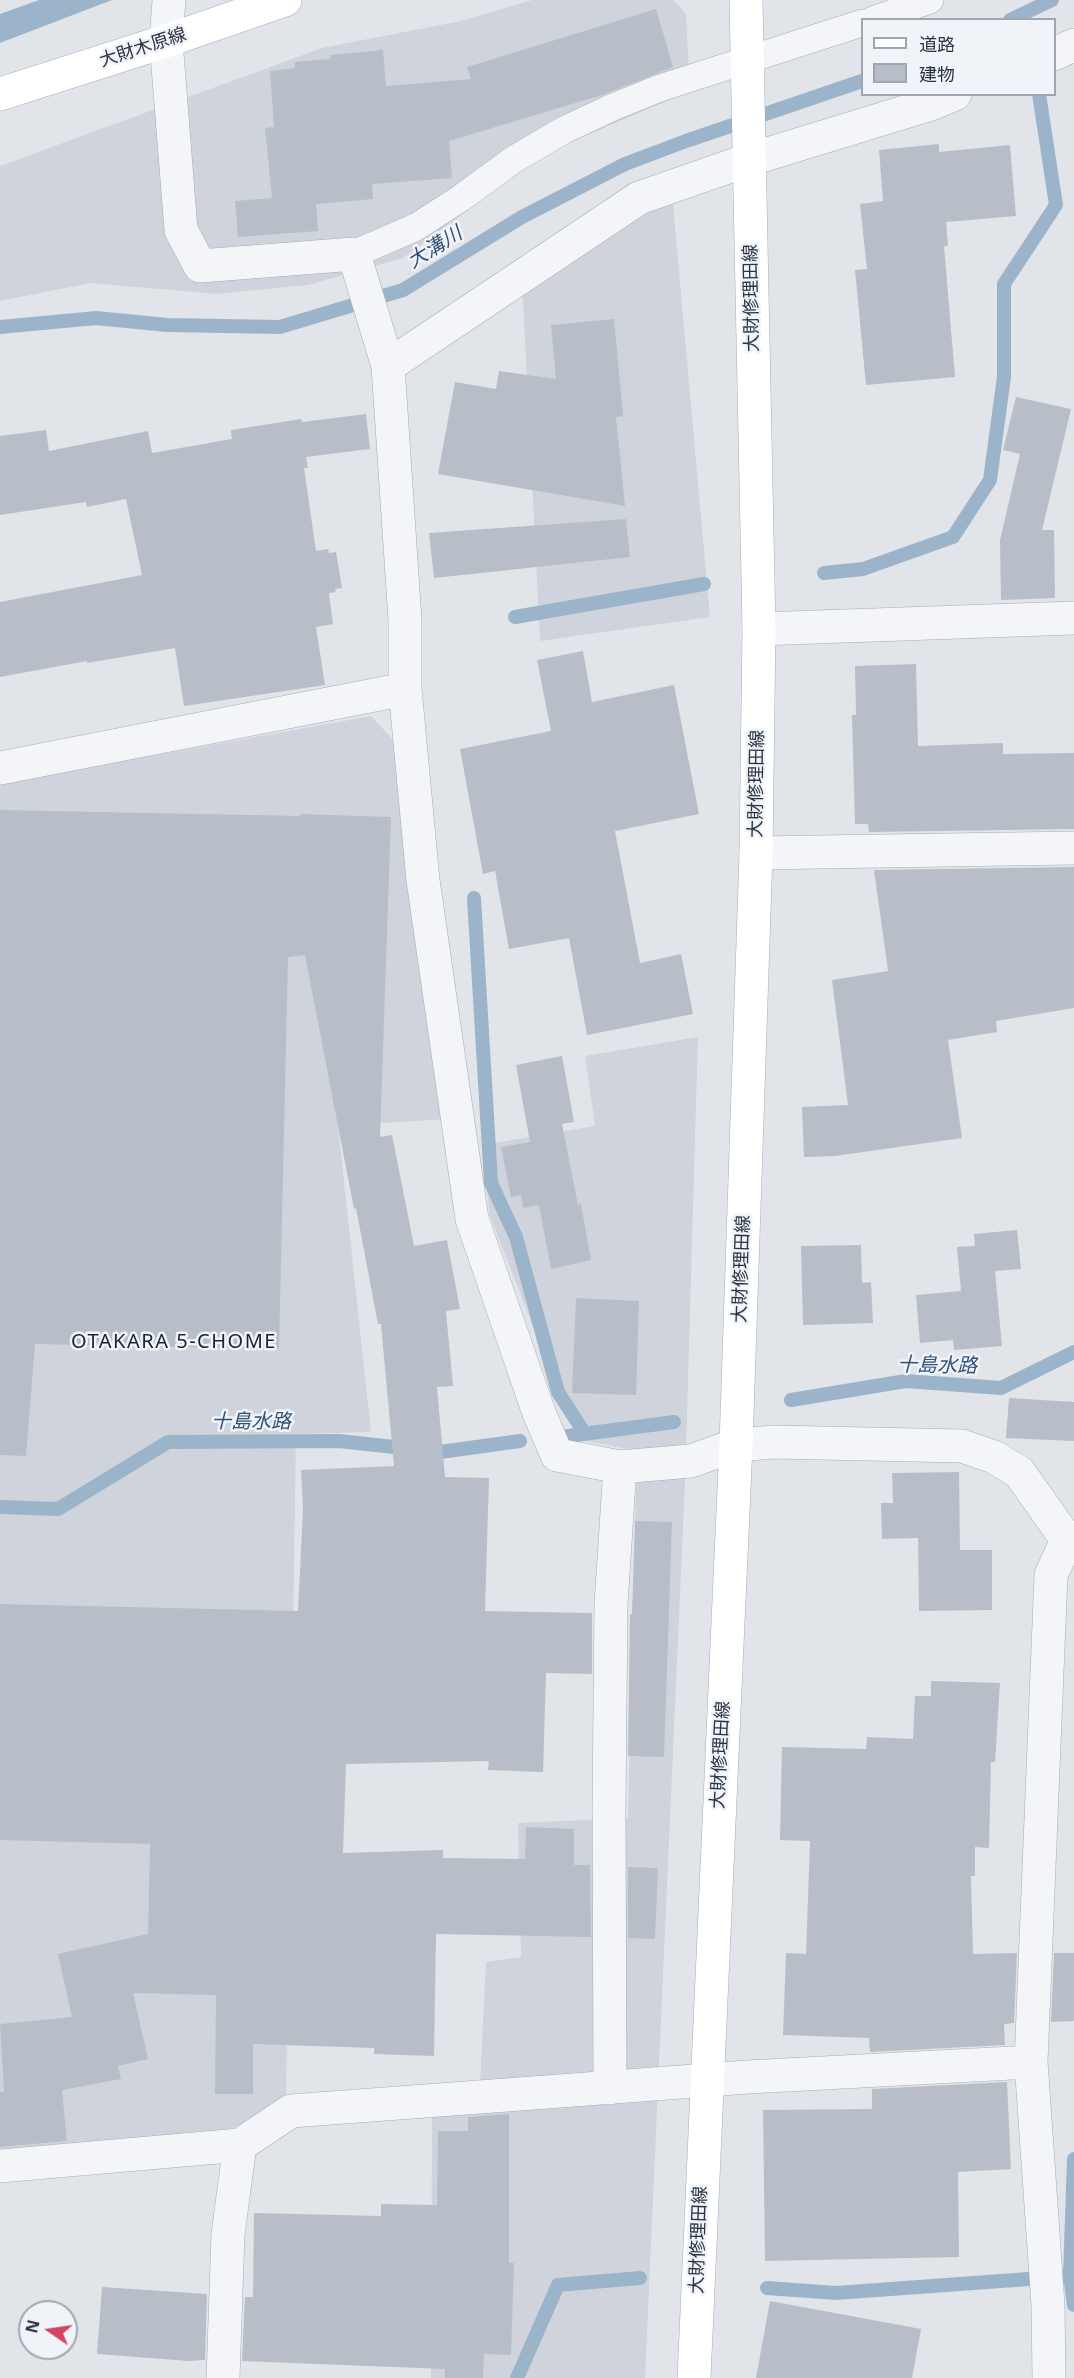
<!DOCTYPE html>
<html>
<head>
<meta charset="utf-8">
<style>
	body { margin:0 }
	#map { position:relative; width:1074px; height:2378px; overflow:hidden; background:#e1e5ea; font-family:"Noto Sans","Noto Sans JP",sans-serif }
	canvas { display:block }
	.legend { position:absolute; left:861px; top:18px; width:195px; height:78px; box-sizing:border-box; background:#f0f3f7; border:2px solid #a0a6af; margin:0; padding:8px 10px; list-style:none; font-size:18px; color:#293342 }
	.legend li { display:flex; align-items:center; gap:12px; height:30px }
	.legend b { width:30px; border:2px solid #a0a6af }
	.north { position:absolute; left:18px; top:2300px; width:60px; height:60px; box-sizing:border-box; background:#f0f3f7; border:2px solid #a0a6af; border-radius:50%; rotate:283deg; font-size:16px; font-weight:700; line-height:24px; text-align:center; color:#293342 }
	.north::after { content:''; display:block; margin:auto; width:21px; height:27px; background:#d0455f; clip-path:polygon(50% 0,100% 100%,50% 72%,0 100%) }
</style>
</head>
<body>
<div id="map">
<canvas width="1074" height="2378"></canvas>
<ul class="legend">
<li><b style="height:8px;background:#fff"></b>道路</li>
<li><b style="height:16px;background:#b8bec7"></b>建物</li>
</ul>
<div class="north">N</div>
</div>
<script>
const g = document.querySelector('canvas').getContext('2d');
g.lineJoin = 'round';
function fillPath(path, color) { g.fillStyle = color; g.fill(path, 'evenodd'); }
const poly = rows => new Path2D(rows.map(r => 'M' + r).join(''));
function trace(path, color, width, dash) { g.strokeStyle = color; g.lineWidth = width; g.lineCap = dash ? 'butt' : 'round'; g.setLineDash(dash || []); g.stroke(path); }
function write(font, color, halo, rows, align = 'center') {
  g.font = font + ' "Noto Sans","Noto Sans JP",sans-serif'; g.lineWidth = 5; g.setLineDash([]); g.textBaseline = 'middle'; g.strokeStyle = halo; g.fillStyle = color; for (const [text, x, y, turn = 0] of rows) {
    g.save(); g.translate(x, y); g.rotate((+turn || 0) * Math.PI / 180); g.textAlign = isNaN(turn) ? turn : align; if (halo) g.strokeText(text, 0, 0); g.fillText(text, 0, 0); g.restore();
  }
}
const built = poly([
	[532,0,673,0,686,14,690,91,545,153,403,258,308,285,216,294,91,283,0,301,0,166,322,48,461,21],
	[670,171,710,617,540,641,521,260,628,184],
	[371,716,395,742,420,975,446,1119,338,1126,371,1432,296,1434,286,2102,212,2138,0,2158,0,757,7,782],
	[698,1037,685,1483,645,2378,431,2378,432,2113,479,2104,486,1962,521,1957,518,1823,628,1818,637,1451,577,1439,490,1216,482,1145,595,1126,585,1056]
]);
const water = poly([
	[39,0,112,0,0,43,0,14]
]);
const stream = poly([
	[1010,20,1052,0],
	[0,327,96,318,167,325,280,327,403,290,522,217,625,164,686,141,862,81],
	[824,573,863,569,953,537,990,480,1004,377,1004,284,1056,205,1039,94],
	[515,617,704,584],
	[474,898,491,1183,516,1237,558,1392,585,1434],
	[791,1400,906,1381,1001,1388,1074,1352],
	[568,1436,674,1422],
	[0,1507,58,1509,168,1442,339,1441,440,1452,520,1441],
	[1070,2276,1074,2305],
	[767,2288,836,2293,1070,2276,1074,2159],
	[517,2378,558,2285,640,2278]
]);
const building = poly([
	[656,9,673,67,602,95,449,141,452,178,372,184,373,199,316,204,318,231,238,237,235,201,272,198,265,128,274,127,270,71,295,68,295,62,331,59,330,55,383,50,386,86,471,79,467,67],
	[939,144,939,152,1010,145,1016,216,946,222,948,246,944,246,955,377,866,385,855,270,867,269,860,204,883,201,879,150],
	[614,319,623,416,616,417,625,506,438,474,455,382,496,389,499,371,556,379,551,325],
	[1016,397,1071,409,1042,530,1054,530,1055,598,1001,600,1000,540,1020,454,1003,450],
	[366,414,370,449,306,457,308,468,304,468,316,551,328,549,329,553,336,552,342,588,335,589,336,592,329,593,333,624,316,627,325,685,184,706,175,648,87,663,87,661,0,677,0,602,142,575,126,499,87,507,86,502,0,515,0,436,46,430,49,451,148,431,152,453,232,439,231,430,301,419,302,422],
	[626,519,630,557,434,578,429,533],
	[583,651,592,702,674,685,699,814,615,831,640,963,681,954,693,1014,587,1035,569,938,509,949,495,871,483,874,460,749,551,731,537,660],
	[916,664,918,746,1003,743,1003,754,1074,753,1074,829,869,832,868,824,855,824,852,715,856,715,855,666],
	[0,810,300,816,300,814,391,817,380,1137,392,1135,414,1246,447,1240,460,1309,446,1311,453,1386,437,1387,445,1477,489,1478,485,1611,592,1613,592,1674,546,1673,543,1772,488,1770,489,1761,346,1764,343,1853,443,1850,443,1858,525,1859,526,1827,574,1829,574,1865,590,1865,591,1937,436,1934,434,2056,374,2054,374,2048,253,2044,253,2094,215,2094,216,1995,133,1993,148,2059,118,2066,121,2079,62,2090,67,2141,0,2147,0,2092,4,2092,0,2024,72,2017,58,1954,148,1934,150,1844,0,1840,0,1604,298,1611,303,1510,301,1470,394,1466,381,1324,378,1324,356,1208,354,1209,305,955,288,957,279,1349,35,1344,26,1456,0,1455],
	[1074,867,1074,1008,996,1021,997,1032,948,1040,962,1138,835,1156,804,1157,802,1107,848,1105,832,980,888,971,874,870],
	[562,1056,574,1122,562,1124,578,1205,581,1204,591,1260,551,1269,539,1205,523,1208,521,1195,511,1197,501,1147,530,1142,516,1065],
	[1017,1230,1021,1269,995,1271,1002,1346,954,1350,953,1340,920,1343,916,1295,961,1291,957,1247,975,1246,974,1234],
	[861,1245,862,1283,871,1282,873,1323,803,1325,801,1246],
	[576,1298,639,1301,636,1395,572,1393],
	[1009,1398,1074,1402,1074,1441,1006,1438],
	[959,1472,960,1550,992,1550,992,1610,919,1611,918,1538,882,1539,881,1503,893,1503,892,1473],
	[635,1521,672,1522,664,1757,628,1756,630,1614,632,1614],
	[931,1681,1000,1683,995,1762,991,1762,989,1848,975,1847,975,1876,971,1876,973,1954,1017,1953,1014,2023,1004,2024,1005,2045,870,2052,869,2038,783,2035,786,1953,806,1954,810,1841,780,1840,782,1747,866,1749,867,1737,913,1739,915,1696,931,1696],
	[628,1867,658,1868,655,1939,628,1938],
	[1054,1953,1074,1953,1074,2021,1051,2022],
	[1007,2082,1011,2169,958,2172,959,2257,765,2261,763,2110,872,2109,872,2089],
	[509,2114,509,2263,514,2263,511,2355,484,2354,483,2378,445,2378,445,2369,242,2361,245,2297,253,2297,254,2213,381,2216,381,2204,437,2205,438,2131,468,2131,468,2117],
	[102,2287,207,2294,205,2360,189,2361,97,2354],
	[770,2301,921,2329,912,2378,756,2378]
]);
const lane = poly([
	[873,20,930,0],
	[354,254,416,227,461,198,513,160,564,130,613,107,660,88,862,23]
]);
const street = poly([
	[169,0,166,41,181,230,200,266,354,254,388,366,405,620,405,689,423,880,472,1219,539,1413,557,1455,620,1467,691,1461,736,1445,774,1442,962,1446,994,1457,1019,1472,1067,1540,1051,1575,1031,2062],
	[1054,54,1074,45],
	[388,366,639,198,748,160,931,104,955,94],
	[759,629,1074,618],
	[0,768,405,689],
	[756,853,1074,848],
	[610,2088,609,1807,611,1604,620,1467],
	[0,2166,240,2145,291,2111,748,2077,1031,2062,1048,2305,1049,2378],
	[223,2378,228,2234,240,2145]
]);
const secondary = poly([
	[0,94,166,41,285,0],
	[694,2378,736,1445,756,853,759,629,746,0]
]);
const streetNames = [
	["大財木原線",143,48,-18],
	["大財修理田線",752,298,-91],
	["大財修理田線",757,784,-89],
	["大財修理田線",742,1269,-88],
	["大財修理田線",721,1755,-87],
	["大財修理田線",699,2240,-88]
];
const waterNames = [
	["大溝川",435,248,-32],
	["十島水路",937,1366,1],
	["十島水路",251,1422]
];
const neighbourhoodNames = [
	["OTAKARA 5-CHOME",174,1342]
];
fillPath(built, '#cfd4dc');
fillPath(water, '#9cb4ca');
trace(stream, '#9cb4ca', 14);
fillPath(building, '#b8bec7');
trace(lane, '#a6acb4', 28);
trace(street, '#a6acb4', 34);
trace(secondary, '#a6acb4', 34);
trace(lane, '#f4f5f8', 27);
trace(street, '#f4f5f8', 33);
trace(secondary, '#fff', 33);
write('18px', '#293342', '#f0f3f7', streetNames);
write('italic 20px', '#335376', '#f0f3f7', waterNames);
g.letterSpacing = '1.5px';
write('20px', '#1b2432', '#f0f3f7', neighbourhoodNames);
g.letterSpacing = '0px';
</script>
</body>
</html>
